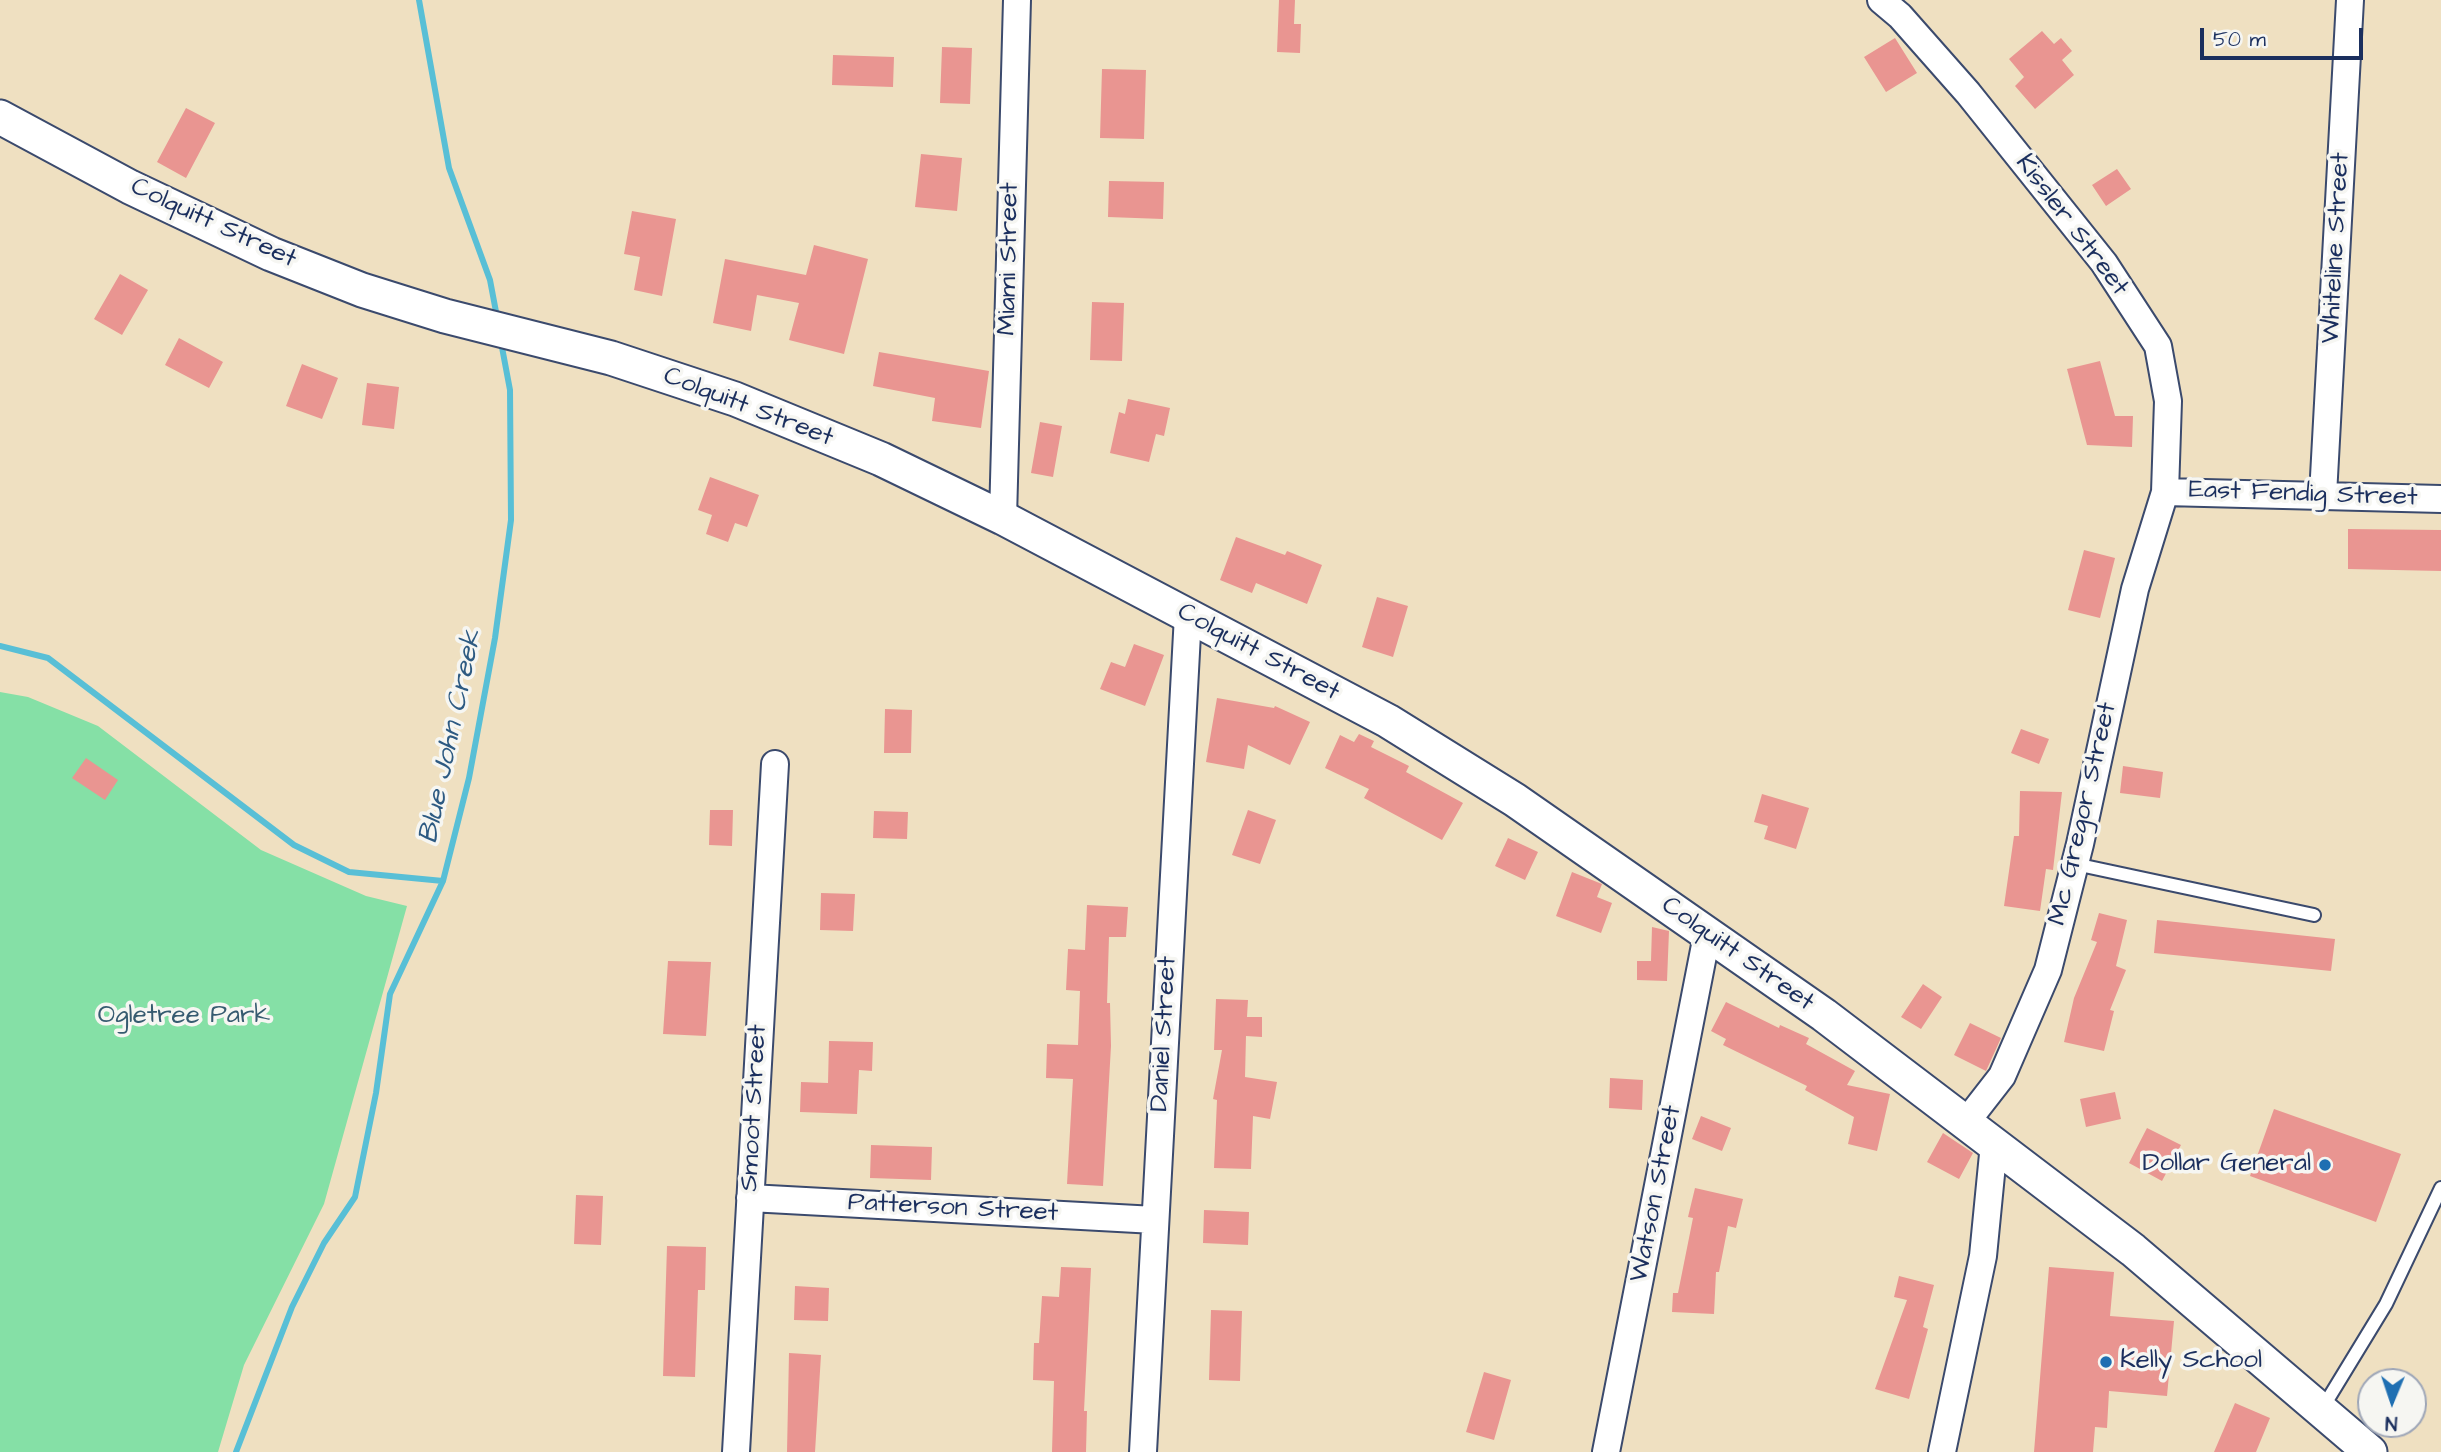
<!DOCTYPE html>
<html>
<head>
<meta charset="utf-8">
<style>
	body { margin:0 }
	#map { position:relative; width:2441px; height:1452px; overflow:hidden; background:#efe0c1; font-family:"Architects Daughter",sans-serif }
	canvas { display:block }
	.north { position:absolute; left:2357px; top:1368px; width:70px; height:70px; box-sizing:border-box; background:#f6f6f2; border:2px solid #9ea6b7; border-radius:50%; rotate:182deg; font-size:19px; font-weight:700; line-height:28px; text-align:center; color:#1b2f5e }
	.north::after { content:''; display:block; margin:auto; width:24px; height:32px; background:#1f6fb2; clip-path:polygon(50% 0,100% 100%,50% 72%,0 100%) }
	.scale { position:absolute; left:2200px; top:28px; width:163px; height:32px; box-sizing:border-box; border:4px solid #1b2f5e; border-top:0; padding-left:9px; font-size:21px; line-height:24px; white-space:nowrap; color:#1b2f5e; -webkit-text-stroke:5px #f6f6f2; paint-order:stroke }
</style>
</head>
<body>
<div id="map">
<canvas width="2441" height="1452"></canvas>
<div class="north">N</div>
<div class="scale">50 m</div>
</div>
<script>
const g = document.querySelector('canvas').getContext('2d');
g.lineJoin = 'round';
function fillPath(path, color) { g.fillStyle = color; g.fill(path, 'evenodd'); }
const poly = rows => new Path2D(rows.map(r => 'M' + r).join(''));
function trace(path, color, width, dash) { g.strokeStyle = color; g.lineWidth = width; g.lineCap = dash ? 'butt' : 'round'; g.setLineDash(dash || []); g.stroke(path); }
function write(font, color, halo, rows, align = 'center') {
  g.font = font + ' "Architects Daughter",sans-serif'; g.lineWidth = 7; g.setLineDash([]); g.textBaseline = 'middle'; g.strokeStyle = halo; g.fillStyle = color; for (const [text, x, y, turn = 0] of rows) {
    g.save(); g.translate(x, y); g.rotate((+turn || 0) * Math.PI / 180); g.textAlign = isNaN(turn) ? turn : align; if (halo) g.strokeText(text, 0, 0); g.fillText(text, 0, 0); g.restore();
  }
}
const green = poly([
	[0,692,28,697,98,726,261,850,366,896,407,906,324,1204,244,1365,218,1452,0,1452]
]);
const stream = poly([
	[419,0,449,168,490,280,497,317],
	[0,646,48,658,294,845,349,872,443,881],
	[236,1452,292,1307,324,1243,355,1197,376,1093,390,994,443,881,469,778,495,638,511,520,510,390,501,342]
]);
const building = poly([
	[1279,0,1295,0,1294,24,1301,24,1300,53,1277,52],
	[2042,31,2054,44,2061,38,2072,51,2062,60,2074,75,2035,109,2015,86,2024,77,2009,59],
	[1895,38,1917,73,1886,92,1864,57],
	[942,47,972,48,970,104,940,103],
	[833,55,894,57,893,87,832,85],
	[1102,69,1146,70,1144,139,1100,138],
	[186,108,215,123,186,178,157,162],
	[921,154,962,158,957,211,915,207],
	[2117,169,2131,189,2106,206,2092,185],
	[1109,181,1164,182,1163,219,1108,217],
	[632,211,676,219,662,296,634,290,640,257,624,254],
	[814,245,868,259,844,354,789,340,799,303,757,295,751,331,713,323,725,259,806,275],
	[120,274,148,290,122,335,94,319],
	[1092,302,1124,303,1122,361,1090,360],
	[179,338,223,362,209,388,165,365],
	[879,352,989,371,981,428,932,421,935,398,873,386],
	[2100,361,2115,416,2133,416,2132,447,2087,445,2067,369],
	[302,364,338,378,322,419,286,406],
	[367,383,399,387,394,429,362,425],
	[1128,399,1170,408,1164,436,1156,434,1149,462,1110,453,1119,412,1125,414],
	[1040,422,1062,426,1053,477,1031,473],
	[710,477,759,495,747,527,735,523,728,542,706,534,712,515,698,510],
	[2348,529,2441,530,2441,571,2348,569],
	[1236,537,1285,555,1287,551,1322,565,1307,604,1256,583,1252,593,1220,580],
	[2084,550,2115,558,2100,618,2068,610],
	[1377,597,1408,606,1393,657,1362,647],
	[1134,644,1164,655,1145,706,1100,689,1111,662,1125,667],
	[1217,698,1274,708,1275,706,1310,722,1290,765,1248,745,1244,769,1206,762],
	[885,709,912,710,911,753,884,753],
	[2021,729,2049,739,2039,764,2011,753],
	[1359,734,1374,741,1371,747,1409,766,1406,772,1463,803,1442,840,1364,798,1369,789,1325,768,1340,735,1354,742],
	[86,758,118,780,105,800,72,778],
	[2123,766,2163,772,2160,798,2120,793],
	[2020,791,2062,792,2053,870,2046,869,2040,911,2004,906,2014,836,2019,836],
	[1762,794,1809,808,1796,849,1764,839,1768,826,1754,822],
	[710,810,733,810,732,846,709,845],
	[1248,810,1276,820,1260,864,1232,855],
	[874,811,908,812,907,839,873,838],
	[1508,838,1538,852,1525,880,1495,866],
	[1572,872,1602,884,1597,897,1612,903,1601,933,1556,916],
	[821,893,855,894,853,931,820,930],
	[1087,905,1128,907,1126,937,1109,937,1107,1003,1110,1003,1111,1046,1103,1186,1067,1184,1073,1079,1046,1078,1047,1044,1078,1045,1080,991,1066,990,1068,949,1085,950],
	[2099,913,2127,920,2116,966,2126,970,2110,1010,2114,1011,2104,1051,2064,1042,2074,998,2097,942,2091,940],
	[2157,920,2335,939,2331,971,2154,953],
	[1652,927,1669,931,1667,981,1637,980,1637,961,1651,961],
	[668,961,711,962,706,1036,663,1034],
	[1923,984,1942,997,1921,1029,1901,1017],
	[1216,999,1248,1000,1247,1017,1262,1017,1262,1037,1246,1036,1245,1077,1277,1082,1270,1119,1253,1116,1251,1169,1214,1168,1217,1100,1213,1099,1222,1050,1214,1050],
	[1726,1002,1779,1028,1780,1025,1809,1038,1806,1044,1855,1071,1847,1085,1890,1094,1877,1151,1848,1144,1854,1117,1805,1090,1807,1086,1723,1045,1726,1039,1711,1031],
	[1970,1023,2001,1038,1986,1071,1954,1055],
	[829,1041,873,1042,872,1071,859,1070,857,1114,800,1112,801,1082,828,1083],
	[1610,1078,1643,1080,1642,1110,1609,1108],
	[2115,1092,2121,1119,2086,1127,2080,1099],
	[2274,1109,2401,1154,2376,1222,2250,1176],
	[1701,1116,1731,1128,1722,1151,1692,1139],
	[2147,1128,2181,1145,2162,1181,2129,1163],
	[1943,1133,1973,1153,1959,1179,1927,1162],
	[871,1145,932,1147,931,1180,870,1178],
	[1695,1188,1743,1199,1736,1228,1728,1226,1719,1272,1716,1272,1714,1314,1672,1312,1673,1293,1678,1293,1693,1218,1688,1217],
	[576,1195,603,1196,601,1245,574,1244],
	[1204,1210,1249,1212,1248,1245,1203,1243],
	[667,1246,706,1247,705,1290,698,1290,695,1377,663,1376],
	[1061,1267,1091,1268,1084,1411,1087,1411,1086,1452,1052,1452,1054,1381,1033,1380,1034,1343,1039,1343,1042,1296,1059,1297],
	[2049,1267,2114,1272,2110,1316,2174,1321,2167,1396,2109,1391,2107,1428,2095,1427,2093,1452,2034,1452],
	[1899,1276,1934,1285,1923,1327,1928,1329,1909,1399,1875,1389,1907,1300,1894,1297],
	[795,1286,829,1288,828,1321,794,1320],
	[1211,1310,1242,1311,1240,1381,1209,1380],
	[789,1353,821,1355,815,1452,787,1452],
	[1484,1372,1511,1380,1494,1440,1466,1432],
	[2235,1403,2270,1418,2256,1452,2214,1452]
]);
const service = poly([
	[2075,864,2314,915],
	[2322,1409,2386,1304,2441,1188]
]);
const minor = poly([
	[1881,0,1900,16,1968,93,2104,263,2158,346,2168,401,2165,492,2135,589,2080,844,2048,970,2002,1076,1967,1121],
	[2165,492,2441,499],
	[2323,495,2350,0],
	[1003,518,1017,0],
	[750,1198,1155,1220],
	[736,1452,775,764],
	[1143,1452,1188,615],
	[1606,1452,1707,935],
	[1942,1452,1983,1256,1994,1144]
]);
const tertiary = poly([
	[0,117,130,187,271,254,362,290,445,316,611,358,735,399,881,459,1003,518,1388,721,1515,800,1824,1015,2133,1250,2370,1452]
]);
const markers = [
	[2325,1165,7,"#1f6fb2"],
	[2106,1362,7,"#1f6fb2"]
];
const streetNames = [
	["Colquitt Street",213,224,25],
	["Kissler Street",2071,226,53],
	["Whiteline Street",2337,248,-87],
	["Miami Street",1010,259,-89],
	["Colquitt Street",748,408,21],
	["East Fendig Street",2303,495,2],
	["Colquitt Street",1258,653,28],
	["Mc Gregor Street",2084,814,-77],
	["Colquitt Street",1737,955,35],
	["Daniel Street",1165,1034,-87],
	["Smoot Street",755,1108,-87],
	["Watson Street",1657,1194,-79],
	["Patterson Street",953,1209,3]
];
const parkNames = [
	["Ogletree Park",184,1017]
];
const poiNames = [
	["Dollar General",2311,1165],
	["Kelly School",2120,1362,"left"]
];
const waterNames = [
	["Blue John Creek",452,737,-78]
];
fillPath(green, '#85e0a6');
trace(stream, '#58bfd6', 6);
fillPath(building, '#e99591');
trace(service, '#3b4a6d', 16);
trace(minor, '#3b4a6d', 30);
trace(tertiary, '#3b4a6d', 37);
trace(service, '#fff', 12);
trace(minor, '#fff', 26);
trace(tertiary, '#fff', 33);
for (const [x, y, r, color] of markers) { const dot = new Path2D(); dot.arc(x, y, r, 0, 2 * Math.PI); g.fillStyle = color; g.fill(dot); trace(dot, '#f6f6f2', 2.5); }
write('26px', '#1b2f5e', '#f6f6f2', streetNames);
write('26px', '#365b70', '#f6f6f2', parkNames);
write('26px', '#1b2f5e', '#f6f6f2', poiNames, 'right');
write('italic 28px', '#2d5a82', '#f6f6f2', waterNames);
</script>
</body>
</html>
